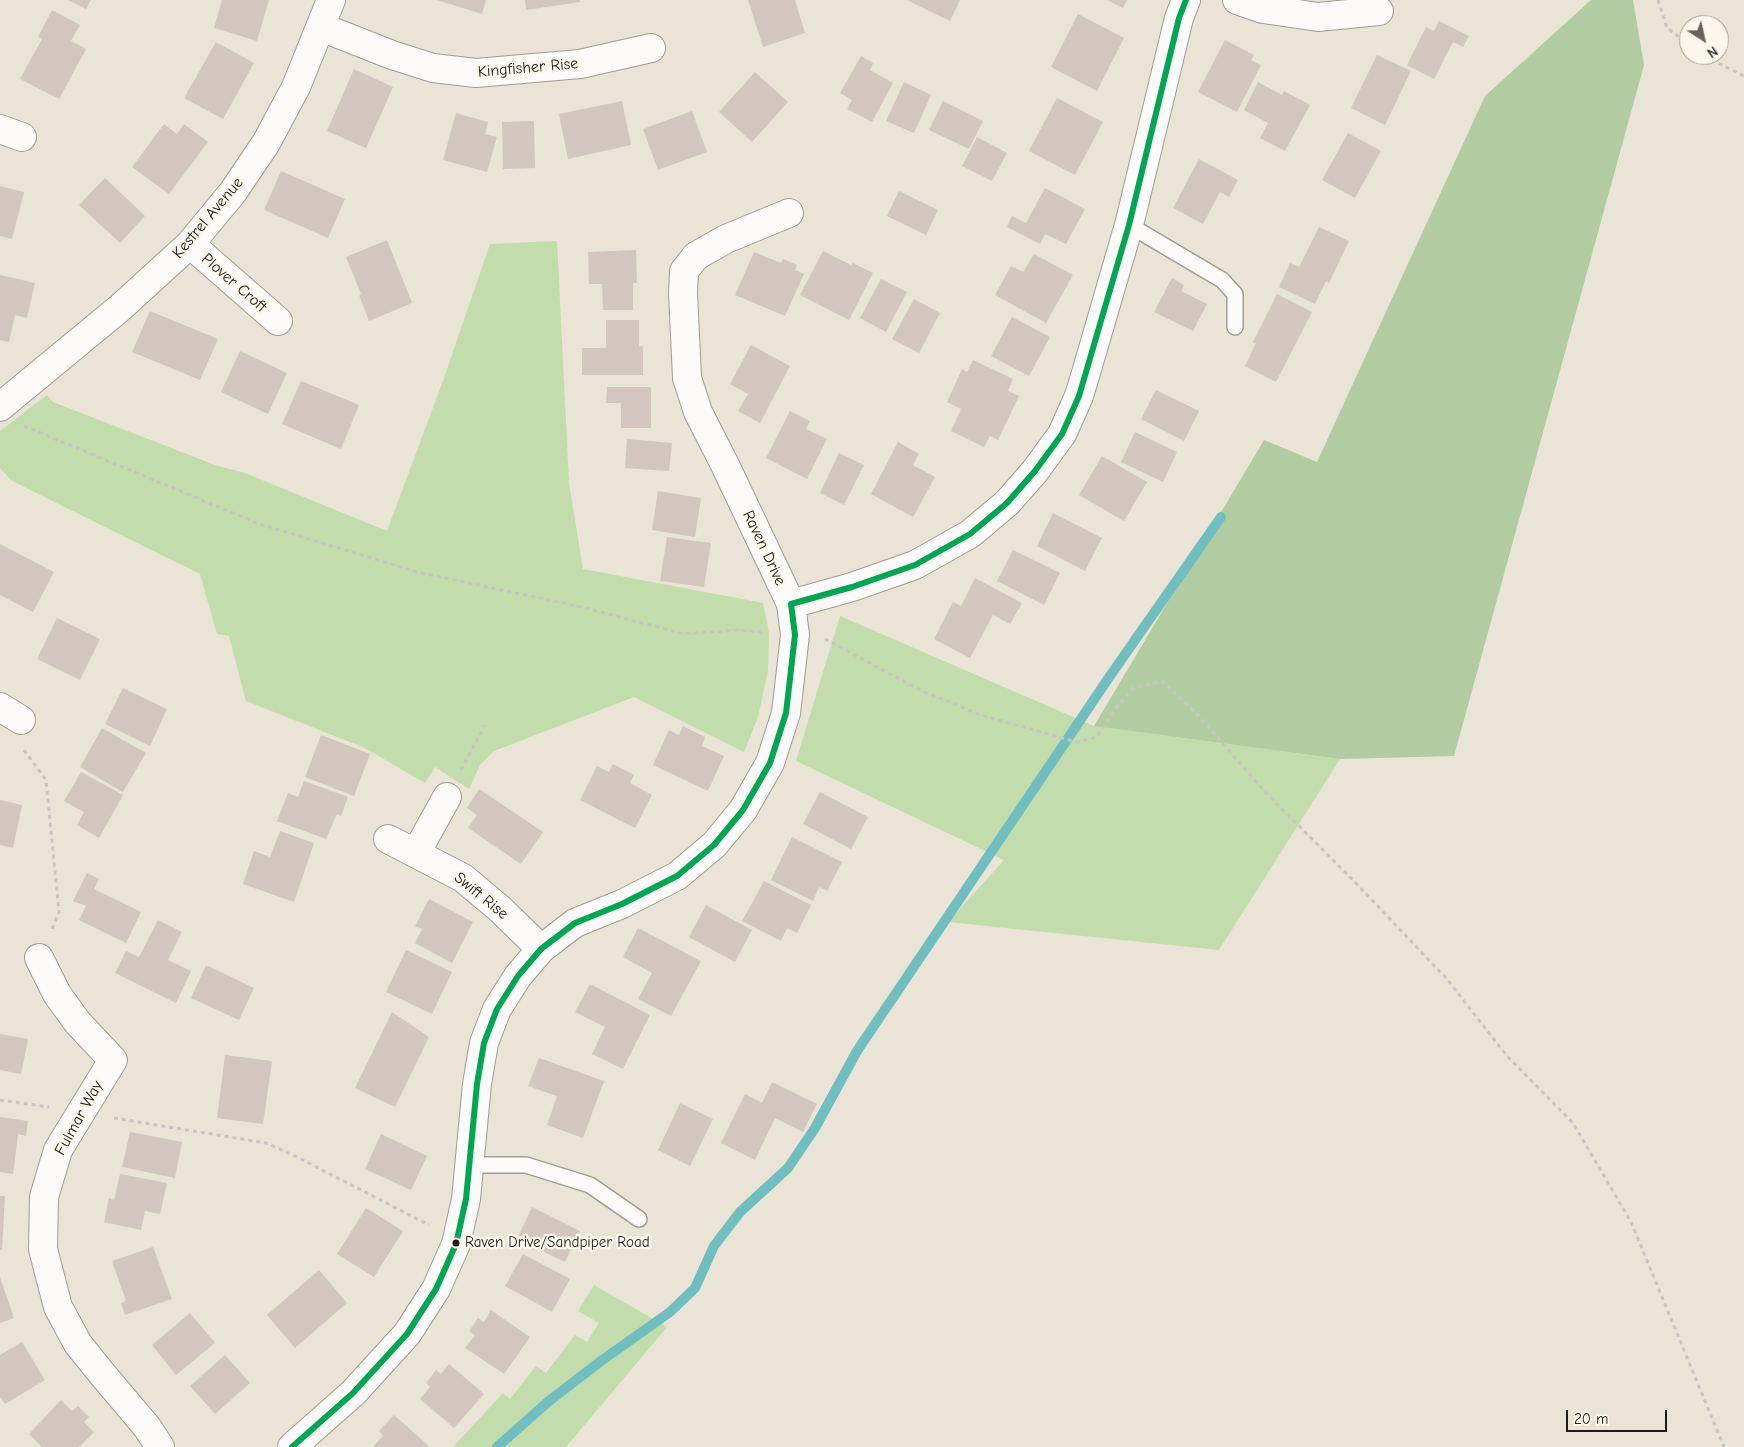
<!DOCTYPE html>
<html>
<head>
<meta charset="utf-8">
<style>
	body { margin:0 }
	#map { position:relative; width:1744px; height:1447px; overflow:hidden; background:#e9e4d5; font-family:"Comic Neue",sans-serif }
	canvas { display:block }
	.north { position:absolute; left:1679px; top:15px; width:50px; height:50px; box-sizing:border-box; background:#fbf7ec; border:1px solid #a29f99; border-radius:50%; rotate:145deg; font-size:14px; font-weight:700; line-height:20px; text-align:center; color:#1c1c1c }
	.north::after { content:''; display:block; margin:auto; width:18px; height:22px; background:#64625d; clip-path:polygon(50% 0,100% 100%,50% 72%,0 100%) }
	.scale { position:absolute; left:1566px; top:1410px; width:101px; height:22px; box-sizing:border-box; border:2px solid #1c1c1c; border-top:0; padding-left:6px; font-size:15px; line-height:18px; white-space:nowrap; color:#1c1c1c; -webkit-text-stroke:4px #fbf7ec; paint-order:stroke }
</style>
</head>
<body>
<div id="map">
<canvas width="1744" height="1447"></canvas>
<div class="north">N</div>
<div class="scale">20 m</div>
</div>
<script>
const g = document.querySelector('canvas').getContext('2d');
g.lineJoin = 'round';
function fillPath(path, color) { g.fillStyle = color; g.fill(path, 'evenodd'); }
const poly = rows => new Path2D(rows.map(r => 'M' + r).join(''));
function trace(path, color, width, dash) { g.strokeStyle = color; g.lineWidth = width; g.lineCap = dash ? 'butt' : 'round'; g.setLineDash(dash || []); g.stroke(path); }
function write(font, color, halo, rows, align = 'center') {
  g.font = font + ' "Comic Neue",sans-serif'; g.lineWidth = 5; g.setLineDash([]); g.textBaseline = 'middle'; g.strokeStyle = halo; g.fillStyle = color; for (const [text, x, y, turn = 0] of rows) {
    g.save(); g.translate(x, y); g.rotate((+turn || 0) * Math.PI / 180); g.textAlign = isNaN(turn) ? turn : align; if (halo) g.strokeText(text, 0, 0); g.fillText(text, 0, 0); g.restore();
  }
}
const green = poly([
	[557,241,569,483,583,569,763,603,769,633,768,671,758,717,744,752,634,697,494,751,480,765,469,789,435,767,425,783,365,748,246,701,229,636,217,634,200,574,12,481,0,468,0,431,47,395,53,402,215,465,245,473,387,531,444,378,490,244],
	[840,616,1094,726,1340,759,1219,950,948,922,1004,860,796,761],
	[594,1285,667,1327,566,1447,453,1447,503,1393,510,1399,536,1366,546,1373,575,1335,587,1342,599,1323,578,1311]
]);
const forest = poly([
	[1591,0,1633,0,1644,65,1454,756,1340,759,1094,726,1264,440,1317,462,1485,96]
]);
const stream = poly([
	[497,1447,549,1401,601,1361,670,1312,695,1288,714,1246,740,1212,788,1168,815,1128,857,1051,1112,673,1221,517]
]);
const building = poly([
	[68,0,91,0,86,9],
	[222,0,269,0,257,41,214,28],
	[437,0,486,0,482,14],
	[525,0,580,0,580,2,526,10],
	[748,0,795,0,805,33,763,47],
	[907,0,960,0,950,21],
	[1107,0,1127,0,1123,8],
	[52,10,80,25,71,41,86,49,59,99,20,79,42,39,38,37],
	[1078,14,1124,38,1097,91,1051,67],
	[1439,21,1469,36,1463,47,1453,42,1434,79,1407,65,1426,27,1434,31],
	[1225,40,1254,55,1251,60,1261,65,1237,112,1198,92],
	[216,42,254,63,223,119,184,98],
	[1377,55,1411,71,1385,125,1351,108],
	[861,56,873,63,870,70,893,83,872,122,847,109,852,100,840,93],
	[354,69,393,87,366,148,327,131],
	[755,72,788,102,752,142,719,112],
	[904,82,931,95,914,133,886,121],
	[1258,82,1282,95,1284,91,1310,105,1285,151,1260,138,1268,123,1244,110],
	[1057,98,1103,122,1075,175,1029,151],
	[622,101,631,145,568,159,559,114],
	[943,101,983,121,969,149,929,130],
	[692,111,707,152,658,170,643,129],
	[456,113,488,122,485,134,497,137,487,172,443,160],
	[534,121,535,168,503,169,502,122],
	[164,124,177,134,184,124,208,142,169,194,132,167],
	[1348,133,1381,151,1355,198,1322,180],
	[977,137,1007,153,992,181,962,166],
	[1199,159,1238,180,1229,197,1220,192,1203,224,1173,208],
	[281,171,345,199,328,238,264,210],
	[105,178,145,216,120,243,79,205],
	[0,186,24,192,12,239,0,236],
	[1045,188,1085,209,1066,244,1045,234,1040,244,1007,227,1012,216,1026,223],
	[899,191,938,210,926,235,887,216],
	[1319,227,1349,241,1329,283,1326,281,1315,304,1279,287,1290,263,1299,267],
	[387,240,412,303,369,321,359,295,361,294,346,257],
	[636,250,637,283,633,283,633,310,603,310,602,284,589,284,588,252],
	[823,251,851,265,853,263,873,273,849,320,800,295],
	[754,252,781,263,783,259,797,265,795,270,804,274,785,316,735,295],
	[1034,254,1073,275,1046,323,995,295,1011,266,1023,272],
	[0,275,35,283,27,318,15,315,9,342,0,340],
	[1172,278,1184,285,1181,291,1207,304,1193,331,1154,312],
	[881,279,907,292,886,332,860,318],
	[1277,294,1312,312,1276,382,1245,366,1256,343,1253,342],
	[914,299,940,313,919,353,892,339],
	[150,311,218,339,200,380,132,352],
	[1012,317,1050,337,1029,376,991,356],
	[606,320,639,320,639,347,643,346,643,375,582,375,582,348,606,348],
	[751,345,790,366,760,423,738,411,748,394,730,384],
	[240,351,287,373,268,414,221,392],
	[973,360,1013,379,1008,391,1019,396,998,440,990,436,984,447,951,431,961,409,947,402,962,369,967,372],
	[301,381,359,405,341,449,282,424],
	[607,387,651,387,651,428,621,428,621,403,606,403],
	[1156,390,1199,411,1184,441,1141,419],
	[790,411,810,421,806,429,827,439,807,479,766,458],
	[1135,432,1177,452,1163,482,1121,462],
	[627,439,672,443,669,471,625,468],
	[898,442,919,454,913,465,935,477,913,517,871,494],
	[839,453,864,465,844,505,820,493],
	[1102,456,1147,482,1124,521,1079,495],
	[658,491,701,498,695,537,652,530],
	[1053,513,1102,538,1085,571,1037,546],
	[667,537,711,543,704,587,660,581],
	[0,544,54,572,33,612,0,595],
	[1013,550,1060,573,1044,605,997,581],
	[975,578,1022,603,1010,624,993,615,970,658,934,639,953,602,961,606],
	[57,618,100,639,80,680,37,659],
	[123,688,167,709,150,746,105,724],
	[683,726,705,737,702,746,724,756,708,791,653,765,669,730,679,735],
	[102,728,146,753,123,792,80,767],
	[321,735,370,754,354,796,305,777],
	[613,764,634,775,630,783,652,795,635,828,580,800,597,766,609,772],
	[81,772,123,795,99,838,77,825,84,812,64,801],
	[304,781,348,797,341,816,337,814,326,839,277,821,288,793,298,797],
	[479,789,543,832,521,864,468,828,477,815,467,808],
	[820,792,868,817,851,849,803,824],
	[0,800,22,805,13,848,0,845],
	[280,831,314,843,294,902,243,884,254,851,270,857],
	[792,837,842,862,827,891,819,887,813,901,771,880],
	[87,873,99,879,94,889,141,912,126,943,79,920,86,906,73,901],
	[764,881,811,905,797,933,787,928,781,941,742,921],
	[429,899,473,922,452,963,415,943,422,929,415,926],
	[706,905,752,930,735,962,689,937],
	[158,920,182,932,168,960,191,971,176,1003,115,973,126,951,139,957],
	[638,928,701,961,671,1016,638,999,652,973,623,957],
	[406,950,452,972,432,1014,386,992],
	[206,965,254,988,239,1020,191,998],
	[590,984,650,1015,623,1069,592,1054,605,1027,575,1012],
	[392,1012,429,1037,395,1107,355,1088],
	[0,1034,28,1039,21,1074,0,1070],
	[225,1055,272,1061,263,1124,217,1118],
	[539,1058,604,1081,583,1138,547,1125,557,1096,528,1086],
	[772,1082,817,1104,803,1132,775,1118,755,1160,721,1143,745,1094,762,1103],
	[680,1103,713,1119,690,1166,658,1150],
	[0,1117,28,1121,26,1136,18,1134,13,1174,0,1172],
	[130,1132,182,1142,175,1178,122,1167],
	[381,1134,427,1156,411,1190,365,1169],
	[120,1174,167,1183,160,1214,145,1211,141,1230,104,1222,109,1198,114,1200],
	[0,1196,5,1196,2,1250,0,1250],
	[532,1207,580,1231,565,1262,517,1239],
	[366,1208,403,1231,374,1277,337,1254],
	[153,1247,172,1299,125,1315,121,1303,126,1301,112,1261],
	[523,1254,570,1279,552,1312,505,1286],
	[319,1270,347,1303,295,1348,267,1315],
	[0,1277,14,1318,0,1323],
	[491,1310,530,1337,504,1374,465,1348,475,1335,469,1331,478,1318,484,1322],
	[190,1313,215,1343,176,1375,152,1345],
	[22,1342,45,1380,5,1404,0,1397,0,1355],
	[225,1355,250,1383,215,1414,190,1386],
	[449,1364,484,1394,454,1428,420,1399,430,1387,426,1383,436,1370,441,1374],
	[61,1400,72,1411,78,1406,89,1417,84,1422,94,1432,79,1447,42,1447,29,1434],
	[394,1415,430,1447,373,1447,383,1436,379,1431]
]);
const path = poly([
	[1658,0,1667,28,1689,44],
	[1705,55,1714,61,1744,76],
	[24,426,257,523,417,572,582,607,684,634,737,630,764,632],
	[825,639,920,690,981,715,1076,742,1097,737,1115,709,1133,688,1162,681,1200,717,1264,791,1351,878,1446,978,1507,1056,1573,1123,1631,1222,1724,1447],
	[24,750,46,780,59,912,52,929],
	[461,770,485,725],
	[0,1100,49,1107],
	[114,1118,266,1143,297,1157,429,1225]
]);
const service = poly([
	[1129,225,1222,280,1235,294,1235,327],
	[468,1165,526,1165,590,1185,639,1219]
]);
const minor = poly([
	[1237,0,1263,9,1318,17,1379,11],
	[321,27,392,55,433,68,476,73,580,64,651,48],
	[0,129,22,137],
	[190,244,278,321],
	[0,407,121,307,190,244,233,192,266,143,296,87,331,0],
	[791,604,852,587,915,565,970,534,1007,503,1035,471,1062,434,1079,396,1088,366,1129,225,1179,18,1186,0],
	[0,707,21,720],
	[388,839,463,878,500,909,541,949],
	[416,853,447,797],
	[39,958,57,994,78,1023,113,1060,58,1150,44,1197,43,1249,58,1307,78,1344,103,1375,147,1427,160,1447],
	[292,1447,353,1393,407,1334,436,1289,456,1244,466,1199,477,1084,484,1043,497,1009,518,976,541,949,575,923,622,904,677,876,714,845,743,810,770,763,786,713,795,635,791,604,725,465,698,412,687,378,683,293,684,271,696,256,726,239,789,213]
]);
const bus1 = poly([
	[791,604,852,587,915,565,970,534,1007,503,1035,471,1062,434,1079,396,1129,225,1179,18,1186,0],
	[292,1447,353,1393,407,1334,436,1289,456,1244,466,1199,477,1084,484,1043,497,1009,518,976,541,949,575,923,622,904,677,876,714,845,743,810,770,763,786,713,795,635,791,604]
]);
const markers = [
	[456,1243,4.5,"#1c1c1c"]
];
const busNames = [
	["Raven Drive/Sandpiper Road",465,1243]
];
const streetNames = [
	["Kingfisher Rise",528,68,-5],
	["Kestrel Avenue",208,218,-50],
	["Plover Croft",234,283,41],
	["Raven Drive",764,548,65],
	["Swift Rise",481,896,39],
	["Fulmar Way",79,1118,-61]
];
fillPath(green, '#c2ddab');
fillPath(forest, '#b0cca0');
trace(stream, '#71bec1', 10);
fillPath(building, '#d2c6bf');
trace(service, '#9f9c94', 18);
trace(minor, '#9f9c94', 30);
trace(path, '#c6c5c2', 3, [4, 4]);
trace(service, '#fcfbf9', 15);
trace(minor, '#fcfbf9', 28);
trace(bus1, '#00a651', 6);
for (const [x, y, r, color] of markers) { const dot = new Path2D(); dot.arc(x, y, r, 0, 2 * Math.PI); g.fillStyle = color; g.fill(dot); trace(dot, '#fbf7ec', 2); }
write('15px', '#1c1c1c', '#fbf7ec', busNames, 'left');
write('16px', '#1c1c1c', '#fbf7ec', streetNames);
</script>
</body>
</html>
